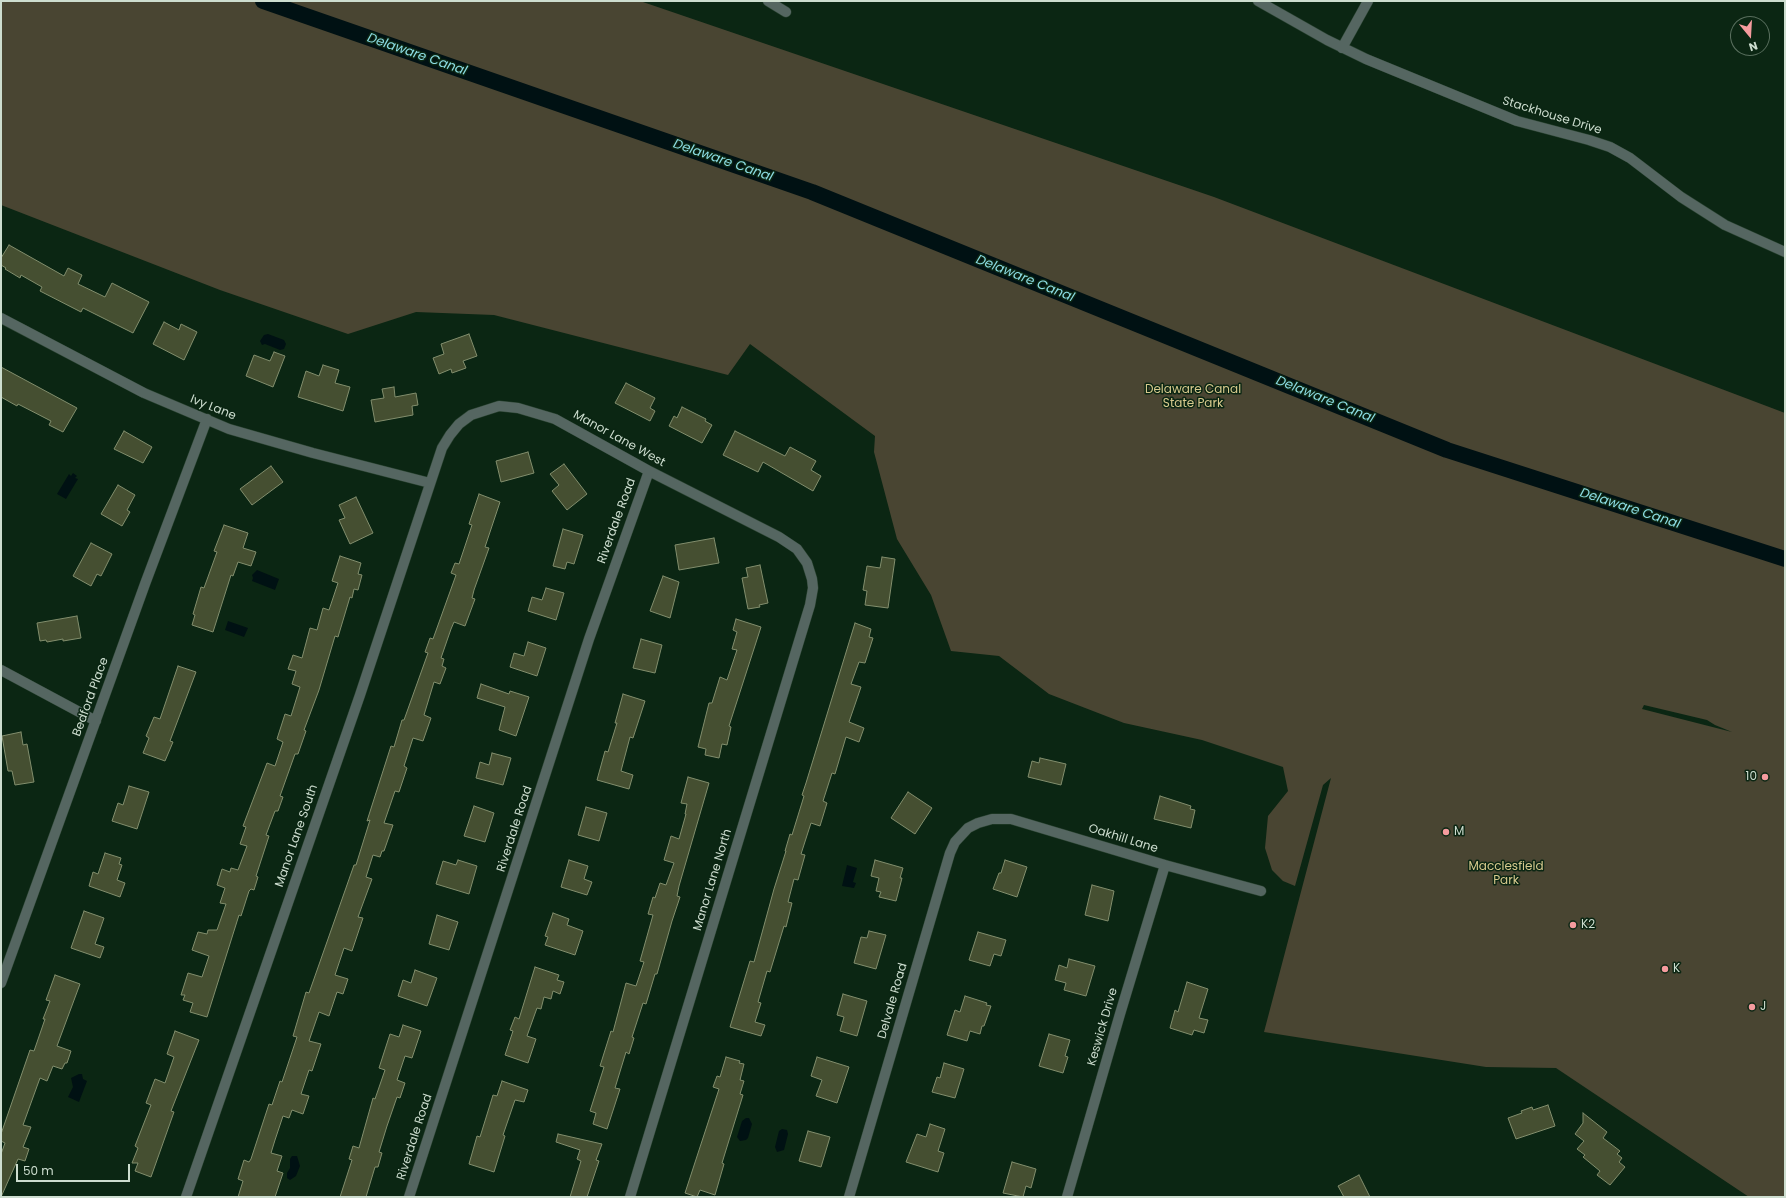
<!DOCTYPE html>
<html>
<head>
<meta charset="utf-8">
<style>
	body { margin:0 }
	#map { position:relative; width:1786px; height:1198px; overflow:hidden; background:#0b2613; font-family:Poppins,sans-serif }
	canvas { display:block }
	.frame { position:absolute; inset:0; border:2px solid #cdddcf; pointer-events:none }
	.north { position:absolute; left:1730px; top:16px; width:40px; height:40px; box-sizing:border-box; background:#0b2613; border:1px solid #596f5e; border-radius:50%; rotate:162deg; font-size:11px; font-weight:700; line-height:16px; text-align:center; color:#cdddcf }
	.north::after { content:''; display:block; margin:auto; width:14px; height:18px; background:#f59b9e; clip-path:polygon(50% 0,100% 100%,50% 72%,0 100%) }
	.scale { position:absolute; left:16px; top:1164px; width:114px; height:18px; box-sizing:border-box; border:2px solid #cdddcf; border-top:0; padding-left:5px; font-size:12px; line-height:14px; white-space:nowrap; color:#cdddcf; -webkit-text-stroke:3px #0b2613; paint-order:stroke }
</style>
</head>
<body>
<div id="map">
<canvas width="1786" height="1198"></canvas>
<div class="frame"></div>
<div class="north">N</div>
<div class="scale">50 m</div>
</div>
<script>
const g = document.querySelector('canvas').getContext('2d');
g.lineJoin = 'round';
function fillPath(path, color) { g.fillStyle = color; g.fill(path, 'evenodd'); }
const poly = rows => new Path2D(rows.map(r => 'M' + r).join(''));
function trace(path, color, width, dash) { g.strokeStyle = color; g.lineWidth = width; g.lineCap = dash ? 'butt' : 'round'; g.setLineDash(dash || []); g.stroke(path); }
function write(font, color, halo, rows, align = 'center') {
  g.font = font + ' Poppins,sans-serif'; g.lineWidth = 3; g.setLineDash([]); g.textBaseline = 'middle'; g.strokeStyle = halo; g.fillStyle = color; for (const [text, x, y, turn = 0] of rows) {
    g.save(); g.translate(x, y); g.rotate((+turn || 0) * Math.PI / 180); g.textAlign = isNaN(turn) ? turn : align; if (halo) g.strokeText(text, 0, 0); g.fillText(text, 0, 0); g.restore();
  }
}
const green = poly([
	[1,1,640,1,1214,197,1785,413,1785,1197,1749,1197,1556,1068,1486,1067,1264,1032,1331,778,1323,785,1295,886,1283,881,1272,870,1265,848,1268,816,1288,791,1283,767,1202,740,1124,723,1049,694,999,656,951,651,931,595,897,539,874,452,875,436,750,344,728,375,494,315,416,312,348,334,220,290,1,205],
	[1644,705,1707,720,1715,725,1732,732,1642,709]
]);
const water = poly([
	[268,334,284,340,286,344,284,349,280,350,265,344,262,345,260,341,264,335],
	[73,473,77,476,75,478,78,479,66,499,57,494,69,474,71,476],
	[257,570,279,579,275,590,252,581,253,578,252,575],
	[228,621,248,628,244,637,225,630],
	[847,865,857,868,853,882,856,883,854,888,842,886],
	[79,1074,82,1074,83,1079,87,1081,79,1102,68,1097,73,1087,71,1078],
	[746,1118,749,1118,752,1124,748,1138,746,1140,740,1141,737,1137,742,1121],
	[782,1129,787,1130,788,1134,784,1150,777,1152,775,1147,779,1131],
	[292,1156,297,1156,300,1166,296,1176,290,1180,287,1178,287,1173,290,1168,290,1159]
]);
const canal = poly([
	[263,1,812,192,1447,450,1785,559]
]);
const building = poly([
	[9,245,64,276,68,268,82,275,78,284,105,297,112,283,149,302,133,333,83,308,81,312,40,291,42,287,21,275,20,278,5,269,6,268,1,265,1,258,9,245],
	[164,322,179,330,181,324,197,332,184,360,153,344,164,322],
	[469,334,477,356,463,361,466,368,452,373,451,369,439,374,433,358,444,354,441,344,469,334],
	[274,352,285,356,273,387,246,376,254,355,270,361,274,352],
	[323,365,339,370,335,383,350,387,343,411,298,397,306,371,319,376,323,365],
	[1,367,77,408,63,432,49,425,51,421,18,404,17,406,1,397,1,367],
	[626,383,655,398,650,408,655,411,650,421,615,403,626,383],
	[394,387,395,397,416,393,418,405,412,406,413,415,375,422,371,400,384,398,382,389,394,387],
	[682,407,706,419,705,421,712,425,702,443,669,426,674,416,677,418,682,407],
	[124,431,152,447,143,463,114,449,124,431],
	[735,431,785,456,790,447,816,461,811,470,821,476,813,491,763,462,758,472,723,455,735,431],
	[528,452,534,473,501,482,496,461,528,452],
	[564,464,587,494,567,510,552,491,559,485,550,474,564,464],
	[271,466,283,482,252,505,240,489,271,466],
	[118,485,135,495,127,510,130,512,122,526,101,514,118,485],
	[479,494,500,502,485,547,489,548,474,590,472,598,475,599,465,626,454,622,451,629,441,658,444,659,442,666,446,668,440,684,434,682,424,715,431,718,423,741,413,738,404,766,407,768,399,792,395,791,384,823,393,825,384,851,382,851,380,857,373,855,366,877,372,879,358,917,363,918,352,951,344,948,335,975,348,979,343,994,337,992,329,1016,319,1012,309,1041,321,1044,312,1071,309,1070,301,1094,309,1096,303,1114,292,1110,289,1118,283,1116,275,1140,271,1153,282,1156,277,1171,283,1173,275,1197,238,1197,243,1181,238,1179,244,1160,249,1162,251,1159,269,1104,272,1105,280,1081,282,1082,297,1037,293,1036,306,992,309,993,354,865,356,865,370,820,367,821,391,746,394,747,402,720,404,720,428,653,425,652,430,638,433,639,456,575,451,573,455,563,459,564,472,525,469,524,479,494],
	[356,497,373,533,350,544,339,520,345,518,339,505,356,497],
	[224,525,248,533,243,548,256,552,251,566,238,562,233,576,231,575,213,632,192,625,195,615,193,614,201,587,204,588,217,552,214,551,224,525],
	[563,529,583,535,574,564,567,562,565,569,553,566,563,529],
	[714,538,719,563,679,570,675,545,714,538],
	[91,543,112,554,101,576,97,574,91,586,73,576,91,543],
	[340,556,361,563,358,574,362,575,358,590,354,589,352,598,350,597,338,637,335,636,319,690,304,730,306,731,298,754,295,754,280,796,283,797,278,811,275,811,266,835,269,836,256,876,258,877,254,890,251,889,249,891,241,916,239,915,207,1017,190,1012,193,1003,183,1000,185,995,181,995,188,973,202,977,209,956,192,950,198,932,207,934,208,930,217,930,226,904,220,903,225,888,217,885,222,869,230,872,231,868,238,870,247,846,240,844,246,827,243,826,267,763,275,766,283,742,277,739,285,714,291,716,300,687,292,684,296,671,288,669,293,655,302,658,310,628,317,630,323,608,329,610,338,583,332,581,340,556],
	[882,557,895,559,888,608,865,605,867,591,863,590,867,566,880,568,882,557],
	[760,565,768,603,759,605,760,607,748,609,742,578,748,577,746,568,760,565],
	[663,576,679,582,670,618,650,611,663,576],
	[546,588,564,593,556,620,528,611,532,597,542,600,546,588],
	[77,616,81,638,63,641,63,639,47,642,46,640,40,641,37,623,77,616],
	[736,619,761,627,729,726,731,727,727,745,722,744,719,758,705,755,706,749,698,747,709,703,712,703,720,677,727,680,737,650,732,649,737,632,733,630,736,619],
	[855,623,871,629,869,637,873,638,865,663,859,662,851,684,861,687,849,722,864,728,859,742,846,737,835,774,832,773,823,801,827,803,820,826,811,823,801,854,805,855,798,880,794,879,788,902,792,903,786,927,784,926,770,972,767,971,758,1002,761,1003,755,1022,765,1025,761,1036,730,1027,750,961,754,962,774,889,786,851,785,851,790,834,792,835,804,796,802,795,806,783,855,623],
	[641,639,662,645,655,673,633,668,641,639],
	[528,642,546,648,537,676,510,667,514,653,524,656,528,642],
	[178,666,196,672,170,741,173,742,165,761,143,753,149,738,146,736,154,717,160,719,178,666],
	[481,684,509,694,510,691,529,697,516,736,499,730,505,707,477,698,481,684],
	[623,694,645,701,633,738,630,737,621,771,633,775,629,789,597,780,605,751,608,752,617,723,615,723,623,694],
	[21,732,23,745,27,744,34,782,15,785,12,771,8,771,2,736,21,732],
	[492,753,511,758,503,785,476,778,480,762,489,765,492,753],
	[1040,758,1066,764,1061,785,1028,777,1032,761,1039,763,1040,758],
	[688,777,709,783,679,886,677,896,680,897,672,921,657,974,655,974,646,1004,643,1003,632,1037,634,1038,629,1054,626,1052,615,1088,620,1089,607,1129,593,1124,596,1113,590,1111,604,1067,600,1066,611,1031,613,1032,626,983,636,986,644,962,640,961,653,915,648,914,653,897,655,898,660,883,666,885,674,863,664,860,671,836,679,839,686,814,685,814,687,804,681,803,688,777],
	[129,786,149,792,137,829,112,821,118,803,123,805,129,786],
	[908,792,932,808,915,834,891,818,908,792],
	[1160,796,1191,806,1190,809,1195,810,1191,828,1154,819,1160,796],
	[474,806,494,813,485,842,464,836,474,806],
	[586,807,607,813,599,841,578,835,586,807],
	[105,853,121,858,119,864,122,865,117,880,125,883,120,897,89,886,93,872,98,874,105,853],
	[458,860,477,866,469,894,436,884,443,861,456,865,458,860],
	[569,860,588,866,584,879,592,882,587,895,561,887,569,860],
	[875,860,903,868,900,878,902,878,896,901,879,897,881,892,876,891,879,878,871,876,875,860],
	[1005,860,1027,867,1017,897,993,889,999,873,1001,873,1005,860],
	[1092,885,1114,891,1108,921,1085,915,1092,885],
	[84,911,104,918,95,944,104,947,100,958,71,948,84,911],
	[553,913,569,919,567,925,583,931,575,955,545,945,548,937,545,936,553,913],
	[437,915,458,922,449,950,429,944,437,915],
	[869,931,886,935,876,969,854,963,861,937,867,938,869,931],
	[978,932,1006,940,1001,956,994,954,990,966,969,960,978,932],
	[1069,959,1095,966,1086,996,1064,990,1066,983,1055,980,1059,965,1067,968,1069,959],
	[535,967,559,975,557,980,564,982,560,994,553,991,551,999,544,997,541,1009,537,1008,527,1036,536,1039,528,1063,505,1055,513,1031,510,1030,515,1017,519,1019,535,967],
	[415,970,437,978,427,1006,398,996,403,980,411,983,415,970],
	[55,975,80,984,57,1046,71,1051,67,1063,65,1063,62,1069,53,1066,47,1081,40,1078,23,1125,31,1127,23,1147,29,1149,25,1161,18,1159,1,1197,1,1154,5,1143,1,1141,1,1134,30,1050,34,1051,45,1019,43,1019,50,1001,46,1000,55,975],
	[1187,982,1208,989,1199,1018,1208,1020,1204,1033,1194,1030,1192,1035,1170,1028,1175,1010,1178,1012,1187,982],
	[843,994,867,1001,857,1036,840,1031,844,1017,837,1015,843,994],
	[965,996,987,1003,986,1005,991,1006,984,1026,982,1026,980,1034,970,1031,967,1041,947,1035,955,1010,960,1012,965,996],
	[403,1025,421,1031,412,1058,405,1056,397,1080,405,1083,400,1098,397,1097,387,1126,379,1152,382,1153,378,1167,375,1167,366,1197,340,1197,352,1160,349,1159,353,1146,359,1148,373,1098,375,1099,385,1070,379,1068,390,1034,399,1037,403,1025],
	[175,1031,199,1040,171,1111,174,1112,151,1177,135,1171,138,1163,132,1163,138,1148,135,1146,151,1105,146,1103,155,1079,165,1083,174,1057,167,1054,175,1031],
	[1049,1034,1070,1040,1065,1056,1068,1057,1063,1073,1039,1066,1049,1034],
	[726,1057,740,1061,739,1063,744,1064,740,1080,744,1081,740,1094,743,1095,722,1163,724,1164,715,1195,700,1190,697,1197,685,1193,719,1089,713,1087,717,1076,720,1077,726,1057],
	[817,1057,849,1067,837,1103,816,1096,822,1080,811,1076,817,1057],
	[944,1063,964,1069,955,1098,932,1092,937,1077,940,1078,944,1063],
	[502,1081,528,1090,524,1102,515,1100,503,1135,505,1136,494,1172,469,1164,477,1136,480,1137,493,1095,497,1096,502,1081],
	[1548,1105,1555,1126,1516,1139,1508,1118,1522,1113,1521,1111,1532,1107,1533,1110,1548,1105],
	[1583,1113,1607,1132,1603,1138,1620,1151,1617,1154,1622,1158,1619,1162,1625,1167,1610,1185,1597,1175,1600,1171,1583,1157,1585,1155,1577,1149,1584,1141,1575,1134,1583,1123,1583,1113],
	[930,1124,945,1129,938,1151,944,1153,938,1172,906,1162,917,1134,926,1137,930,1124],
	[808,1131,830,1137,821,1167,799,1161,808,1131],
	[558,1134,602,1144,596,1160,599,1161,587,1197,570,1197,581,1161,577,1159,580,1150,556,1142,558,1134],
	[1012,1162,1036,1169,1031,1188,1026,1186,1023,1197,1003,1193,1012,1162],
	[1359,1175,1370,1197,1344,1197,1338,1186,1359,1175]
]);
const street = poly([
	[768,1,786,12],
	[1258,1,1327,40,1366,59,1517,121,1589,140,1610,147,1630,158,1681,197,1725,225,1785,252],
	[1342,48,1368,1],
	[1,318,144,393,229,429,313,453,430,483],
	[1,670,96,721],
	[1,983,145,584,207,419],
	[186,1197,360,695,442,448,450,435,459,424,471,415,499,406,518,408,555,419,649,471,779,537,797,549,807,563,812,579,813,588,810,605,630,1197],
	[409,1197,589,639,649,471],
	[849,1197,950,853,955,842,968,828,978,823,992,819,1011,819,1165,865,1261,891],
	[1067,1197,1120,1014,1165,865]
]);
const markers = [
	[1765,777,4,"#f59b9e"],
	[1446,832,4,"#f59b9e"],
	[1573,925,4,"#f59b9e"],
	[1665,969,4,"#f59b9e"],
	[1752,1007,4,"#f59b9e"]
];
const streetNames = [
	["Stackhouse Drive",1552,116,17],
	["Ivy Lane",213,408,22],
	["Manor Lane West",619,439,29],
	["Riverdale Road",617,521,-70],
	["Bedford Place",91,697,-70],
	["Riverdale Road",515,829,-72],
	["Manor Lane South",297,836,-71],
	["Oakhill Lane",1123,839,17],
	["Manor Lane North",713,880,-73],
	["Delvale Road",893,1001,-74],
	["Keswick Drive",1103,1027,-74],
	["Riverdale Road",415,1137,-72]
];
const parkNames = [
	["Delaware Canal",1193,390],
	["State Park",1193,404],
	["Macclesfield",1506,867],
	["Park",1506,881]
];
const poiNames = [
	["10",1757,777,"right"],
	["M",1454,832],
	["K2",1581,925],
	["K",1673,969],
	["J",1760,1007]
];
const waterNames = [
	["Delaware Canal",417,55,19],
	["Delaware Canal",723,161,19],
	["Delaware Canal",1025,279,22],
	["Delaware Canal",1325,400,22],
	["Delaware Canal",1630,509,18]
];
fillPath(green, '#494532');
fillPath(water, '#001113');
trace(canal, '#001113', 16);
fillPath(building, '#454f31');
trace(building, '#828e6d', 1);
trace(street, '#2a4331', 11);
trace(street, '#556661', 10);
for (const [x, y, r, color] of markers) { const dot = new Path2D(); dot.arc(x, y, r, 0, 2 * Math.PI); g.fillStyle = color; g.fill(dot); trace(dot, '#0b2613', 1.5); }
write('12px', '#cdddcf', '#0b2613', streetNames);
write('12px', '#d8ca8e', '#0b2613', parkNames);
write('12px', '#cdddcf', '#0b2613', poiNames, 'left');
write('italic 13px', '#8ddde5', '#0b2613', waterNames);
</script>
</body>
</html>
